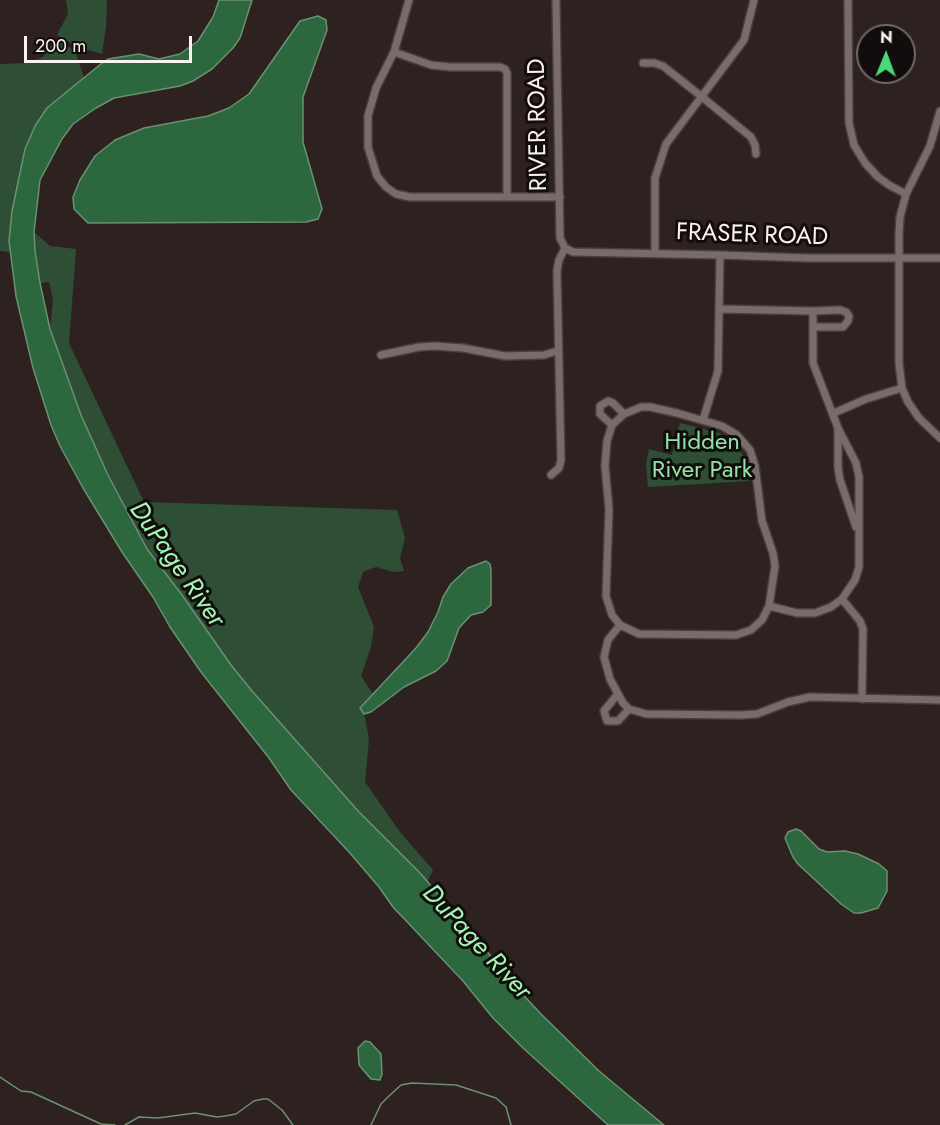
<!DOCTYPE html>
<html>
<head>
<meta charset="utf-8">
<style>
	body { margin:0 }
	#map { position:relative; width:940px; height:1125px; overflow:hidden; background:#2d2220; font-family:Jost,sans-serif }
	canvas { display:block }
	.north { position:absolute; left:856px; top:24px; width:60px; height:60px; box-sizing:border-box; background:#120d0c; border:2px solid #6f6967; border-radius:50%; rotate:1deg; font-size:16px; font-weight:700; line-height:24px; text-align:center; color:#faf2f0 }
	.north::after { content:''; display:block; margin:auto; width:21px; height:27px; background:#49d778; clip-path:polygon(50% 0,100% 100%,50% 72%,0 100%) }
	.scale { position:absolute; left:24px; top:36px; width:168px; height:27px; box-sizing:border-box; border:3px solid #faf2f0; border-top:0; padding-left:8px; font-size:18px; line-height:21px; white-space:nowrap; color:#faf2f0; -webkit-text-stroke:4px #120d0c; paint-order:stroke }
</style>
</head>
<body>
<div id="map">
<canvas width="940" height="1125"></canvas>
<div class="north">N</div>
<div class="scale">200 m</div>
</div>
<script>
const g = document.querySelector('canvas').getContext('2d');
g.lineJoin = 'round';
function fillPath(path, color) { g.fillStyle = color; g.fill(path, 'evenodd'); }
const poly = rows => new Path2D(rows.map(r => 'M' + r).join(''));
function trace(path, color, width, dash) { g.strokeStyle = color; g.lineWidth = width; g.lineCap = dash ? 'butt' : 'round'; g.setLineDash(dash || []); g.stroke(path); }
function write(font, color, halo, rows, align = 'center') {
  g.font = font + ' Jost,sans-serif'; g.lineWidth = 6; g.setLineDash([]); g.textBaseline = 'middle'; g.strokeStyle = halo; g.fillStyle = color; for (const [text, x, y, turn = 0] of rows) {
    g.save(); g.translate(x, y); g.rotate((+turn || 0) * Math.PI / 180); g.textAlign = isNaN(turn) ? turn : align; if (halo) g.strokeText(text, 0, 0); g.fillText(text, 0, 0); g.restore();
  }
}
const green = poly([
	[66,0,107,0,106,28,102,54,78,47,57,35,68,14],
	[55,40,68,46,76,53,84,78,47,108,31,133,25,149,20,173,9,241,10,252,0,251,0,64,27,63,43,57],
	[34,232,50,246,76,249,69,343,144,502,397,510,405,538,400,558,404,571,393,572,376,567,363,572,358,587,374,627,371,647,361,676,373,694,360,708,365,717,369,740,365,782,400,832,433,870,427,882,359,812,252,691,231,665,182,595,147,549,90,438,65,374,50,329,53,300,49,282,40,283,35,251],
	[680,423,719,433,732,440,743,455,747,467,749,481,648,487,646,464,649,449,672,455]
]);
const water = poly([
	[219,0,252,0,240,38,233,48,212,69,193,81,180,86,114,98,96,108,73,124,62,139,40,180,34,232,35,251,40,283,50,329,81,415,108,475,147,549,182,595,231,665,252,691,359,812,421,874,501,968,512,983,541,1014,599,1071,664,1125,608,1125,523,1048,493,1018,463,981,393,907,379,887,349,852,291,790,269,758,201,672,170,627,153,597,122,552,83,488,60,446,51,425,33,368,16,296,9,241,12,211,25,149,35,126,47,108,102,63,108,59,139,54,159,59,180,54,198,41,213,17,219,0],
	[318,16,326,20,327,30,303,97,303,142,322,209,318,219,306,222,88,223,74,209,73,197,80,180,95,156,115,140,144,128,208,116,229,108,249,94,300,21,318,16],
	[486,561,490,564,491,570,491,605,483,612,471,615,459,628,447,661,436,671,404,687,371,712,364,714,360,708,416,648,428,632,438,612,443,597,451,584,468,568,486,561],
	[796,829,801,831,819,849,827,852,845,851,858,854,879,864,887,871,887,891,878,908,861,913,854,913,841,904,798,864,793,857,785,838,788,832,796,829],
	[365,1041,370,1042,381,1054,382,1074,380,1080,371,1079,359,1065,358,1048,365,1041]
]);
const stream = poly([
	[0,1077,21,1091,31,1092,101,1124,115,1125],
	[125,1125,139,1117,158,1118,195,1113,217,1117,225,1116,236,1114,254,1101,263,1099,268,1099,282,1110,293,1125],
	[371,1125,381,1104,389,1096,401,1085,412,1083,456,1085,496,1098,506,1107,511,1125]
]);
const minor = poly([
	[409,0,394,52,376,88,368,116,368,147,377,176,386,187,396,194,410,197,560,197],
	[556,0,560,238,565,248],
	[848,0,849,123,854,145,865,163,878,177,889,185,906,194],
	[394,52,431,65,450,67,500,67,505,69,507,73,507,197],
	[643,63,654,63,663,66,702,97,751,137,755,145,756,154],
	[940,111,930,146,906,194,900,217,899,233,899,363,902,388,908,402,919,418,940,438],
	[565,248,573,252,720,255,808,258,940,258],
	[655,253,655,178,666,144,744,40,754,0],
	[720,309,813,311,813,363,838,428,856,463,859,477,859,567,855,580,842,599,831,607,815,613,797,613,769,606],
	[813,327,843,327,848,321,849,316,846,312,840,310,813,311],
	[381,355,419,347,435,346,463,348,505,356,544,355,557,351],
	[641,407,650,407,677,413,722,426,737,435,750,450,755,466,762,521,773,553,775,566,769,606,762,620,751,630,736,635,639,634,620,625,612,615,606,596,609,509,605,466,607,441,612,425,624,414,641,407],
	[834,413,866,399,902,388],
	[703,420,718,371,720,255],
	[612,425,600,414,600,406,608,401,613,403,624,414],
	[838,430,838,467,840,480,856,527],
	[551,475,559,468,561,460,557,271,559,260,565,248],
	[842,599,860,621,863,629,862,699],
	[620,625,608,640,604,657,610,679,623,703,629,709,646,714,740,715,757,714,788,702,810,697,940,700],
	[617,695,604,711,607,721,618,721,629,709]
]);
const streetNames = [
	["RIVER ROAD",539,125,-91],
	["FRASER ROAD",752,236,2]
];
const parkNames = [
	["Hidden",702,443],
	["River Park",702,471]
];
const waterNames = [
	["DuPage River",176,565,55],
	["DuPage River",476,943,47]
];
fillPath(green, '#2e4f36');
fillPath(water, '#2d673d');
trace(water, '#6a9173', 1.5);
trace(stream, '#6a9173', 1.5);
trace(minor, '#473f3d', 10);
trace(minor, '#786b69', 7);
write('24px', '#faf2f0', '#120d0c', streetNames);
write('24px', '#90e4a4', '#120d0c', parkNames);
write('italic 26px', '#a3f7b6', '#120d0c', waterNames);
</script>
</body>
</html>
